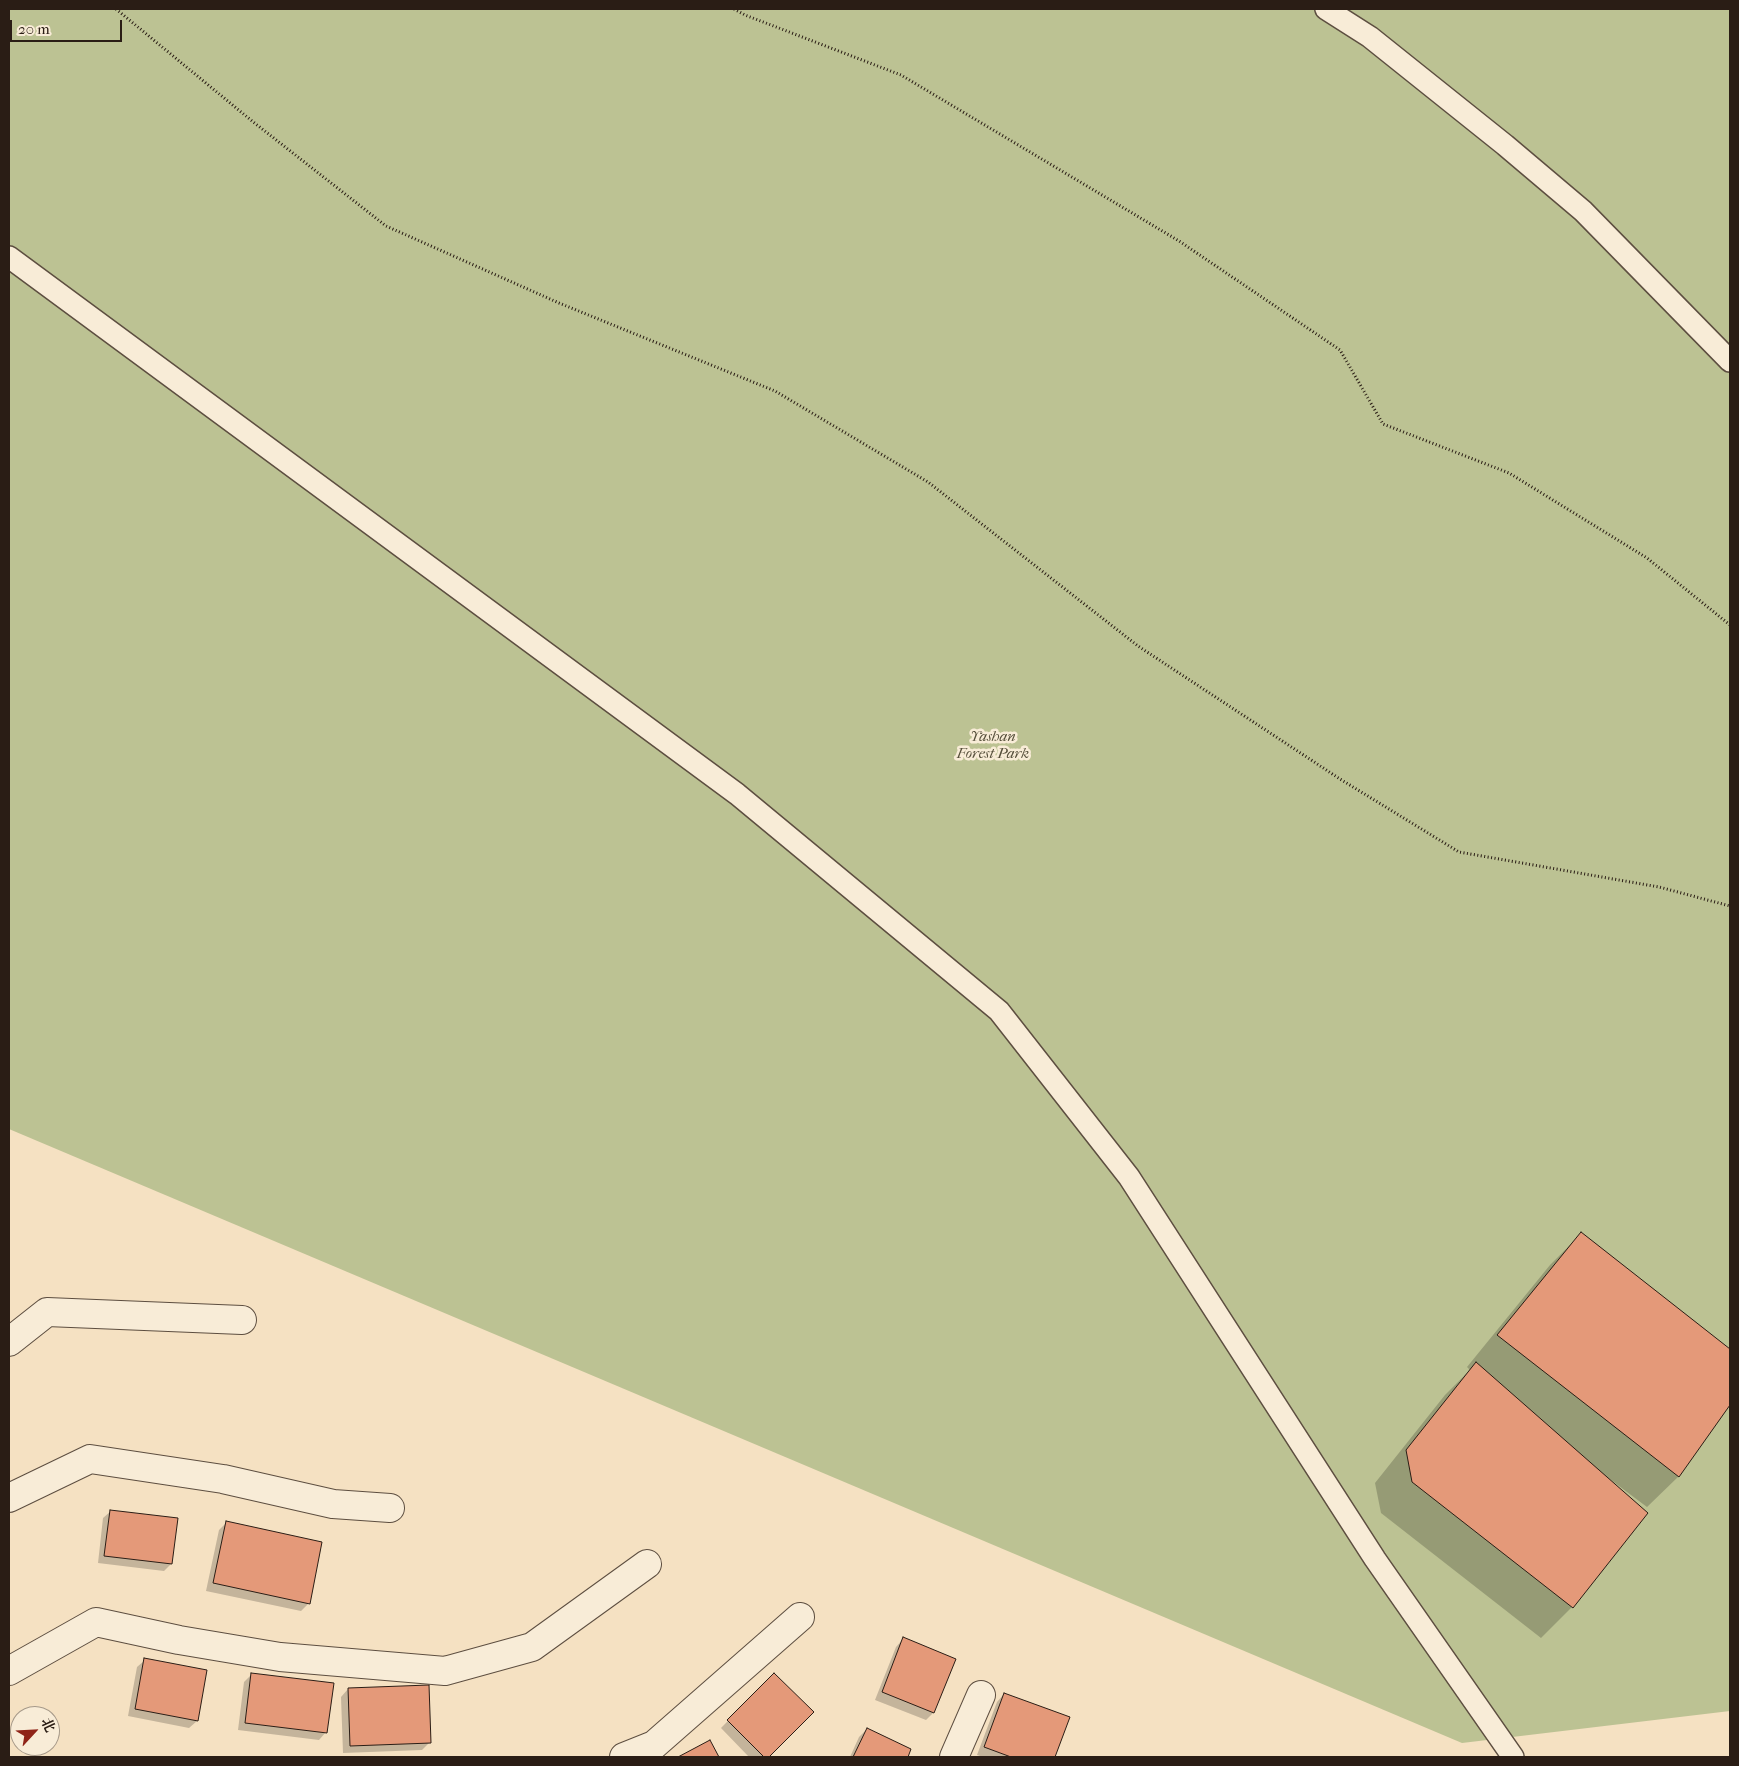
<!DOCTYPE html>
<html>
<head>
<meta charset="utf-8">
<style>
	body { margin:0 }
	#map { position:relative; width:1739px; height:1766px; overflow:hidden; background:#f5e1c2; font-family:"IM FELL French Canon","Noto Serif SC",serif }
	canvas { display:block }
	.frame { position:absolute; inset:0; border:10px solid #2a1d15; pointer-events:none }
	.north { position:absolute; left:10px; top:1706px; width:50px; height:50px; box-sizing:border-box; background:#f8ecd7; border:1px solid #a69989; border-radius:50%; rotate:65deg; font-size:14px; font-weight:700; line-height:20px; text-align:center; color:#2a1d15 }
	.north::after { content:''; display:block; margin:auto; width:18px; height:22px; background:#8f2418; clip-path:polygon(50% 0,100% 100%,50% 72%,0 100%) }
	.scale { position:absolute; left:10px; top:20px; width:112px; height:22px; box-sizing:border-box; border:2px solid #2a1d15; border-top:0; padding-left:6px; font-size:15px; line-height:18px; white-space:nowrap; color:#2a1d15; -webkit-text-stroke:4px #f8ecd7; paint-order:stroke }
</style>
</head>
<body>
<div id="map">
<canvas width="1739" height="1766"></canvas>
<div class="frame"></div>
<div class="north">北</div>
<div class="scale">20 m</div>
</div>
<script>
const g = document.querySelector('canvas').getContext('2d');
g.lineJoin = 'round';
function fillPath(path, color) { g.fillStyle = color; g.fill(path, 'evenodd'); }
const poly = rows => new Path2D(rows.map(r => 'M' + r).join(''));
function trace(path, color, width, dash) { g.strokeStyle = color; g.lineWidth = width; g.lineCap = dash ? 'butt' : 'round'; g.setLineDash(dash || []); g.stroke(path); }
function write(font, color, halo, rows, align = 'center') {
  g.font = font + ' "IM FELL French Canon",serif'; g.lineWidth = 5; g.setLineDash([]); g.textBaseline = 'middle'; g.strokeStyle = halo; g.fillStyle = color; for (const [text, x, y, turn = 0] of rows) {
    g.save(); g.translate(x, y); g.rotate((+turn || 0) * Math.PI / 180); g.textAlign = isNaN(turn) ? turn : align; if (halo) g.strokeText(text, 0, 0); g.fillText(text, 0, 0); g.restore();
  }
}
const green = poly([
	[9,9,1730,9,1730,1711,1462,1743,9,1129]
]);
const shadow = poly([
	[1581,1234,1730,1351,1730,1402,1678,1477,1647,1507,1607,1477,1606,1478,1646,1513,1572,1607,1541,1638,1381,1513,1375,1483,1445,1395,1470,1370,1467,1367,1550,1265],
	[111,1511,171,1564,164,1571,98,1563,103,1518],
	[226,1523,321,1543,308,1604,301,1611,206,1591,219,1530],
	[903,1639,933,1713,926,1720,875,1700,896,1647],
	[145,1660,197,1721,189,1728,128,1716,137,1667],
	[252,1674,326,1732,319,1740,238,1730,244,1682],
	[774,1674,812,1712,767,1757,749,1757,721,1728],
	[348,1689,430,1742,422,1750,343,1753,341,1697],
	[1004,1694,1068,1718,1054,1757,983,1757,977,1755,997,1702],
	[867,1729,910,1750,906,1757,850,1757,859,1737]
]);
const building = poly([
	[1581,1232,1730,1349,1730,1405,1679,1477,1497,1335,1581,1232],
	[1476,1362,1648,1513,1573,1608,1412,1482,1406,1450,1476,1362],
	[110,1510,178,1518,172,1564,104,1556,110,1510],
	[226,1521,322,1542,310,1604,213,1583,226,1521],
	[903,1637,956,1659,934,1713,882,1692,903,1637],
	[144,1658,207,1670,198,1721,135,1709,144,1658],
	[251,1673,334,1683,327,1733,245,1723,251,1673],
	[774,1673,814,1712,769,1757,764,1757,727,1720,774,1673],
	[429,1685,431,1743,350,1746,348,1688,429,1685],
	[1004,1693,1070,1717,1055,1757,1011,1757,984,1747,1004,1693],
	[867,1728,911,1749,908,1757,853,1757,867,1728],
	[710,1740,719,1757,678,1757,710,1740]
]);
const path = poly([
	[116,9,252,121,386,226,559,303,775,391,928,482,1138,646,1340,779,1459,852,1659,887,1730,906],
	[734,9,745,15,901,75,1179,241,1340,350,1383,424,1509,473,1647,558,1730,625]
]);
const service = poly([
	[1326,9,1370,37,1505,145,1583,211,1730,361],
	[9,257,737,794,999,1011,1129,1177,1375,1559,1513,1757]
]);
const minor = poly([
	[9,1342,47,1312,242,1320],
	[9,1498,90,1459,223,1479,333,1504,390,1508],
	[9,1671,96,1622,179,1640,280,1657,445,1671,532,1647,647,1564],
	[624,1757,654,1745,800,1617],
	[954,1757,981,1695]
]);
const parkNames = [
	["Yashan",993,737],
	["Forest Park",993,754]
];
fillPath(green, '#bcc293');
fillPath(shadow, '#0003');
fillPath(building, '#e49979');
trace(building, '#2a1d15', 1);
trace(service, '#5d4e40', 24);
trace(minor, '#5d4e40', 30);
trace(path, '#2a1d15', 3, [1, 2.5]);
trace(service, '#f8ecd7', 21);
trace(minor, '#f8ecd7', 28);
write('italic 15px', '#564f3b', '#f8ecd7', parkNames);
</script>
</body>
</html>
